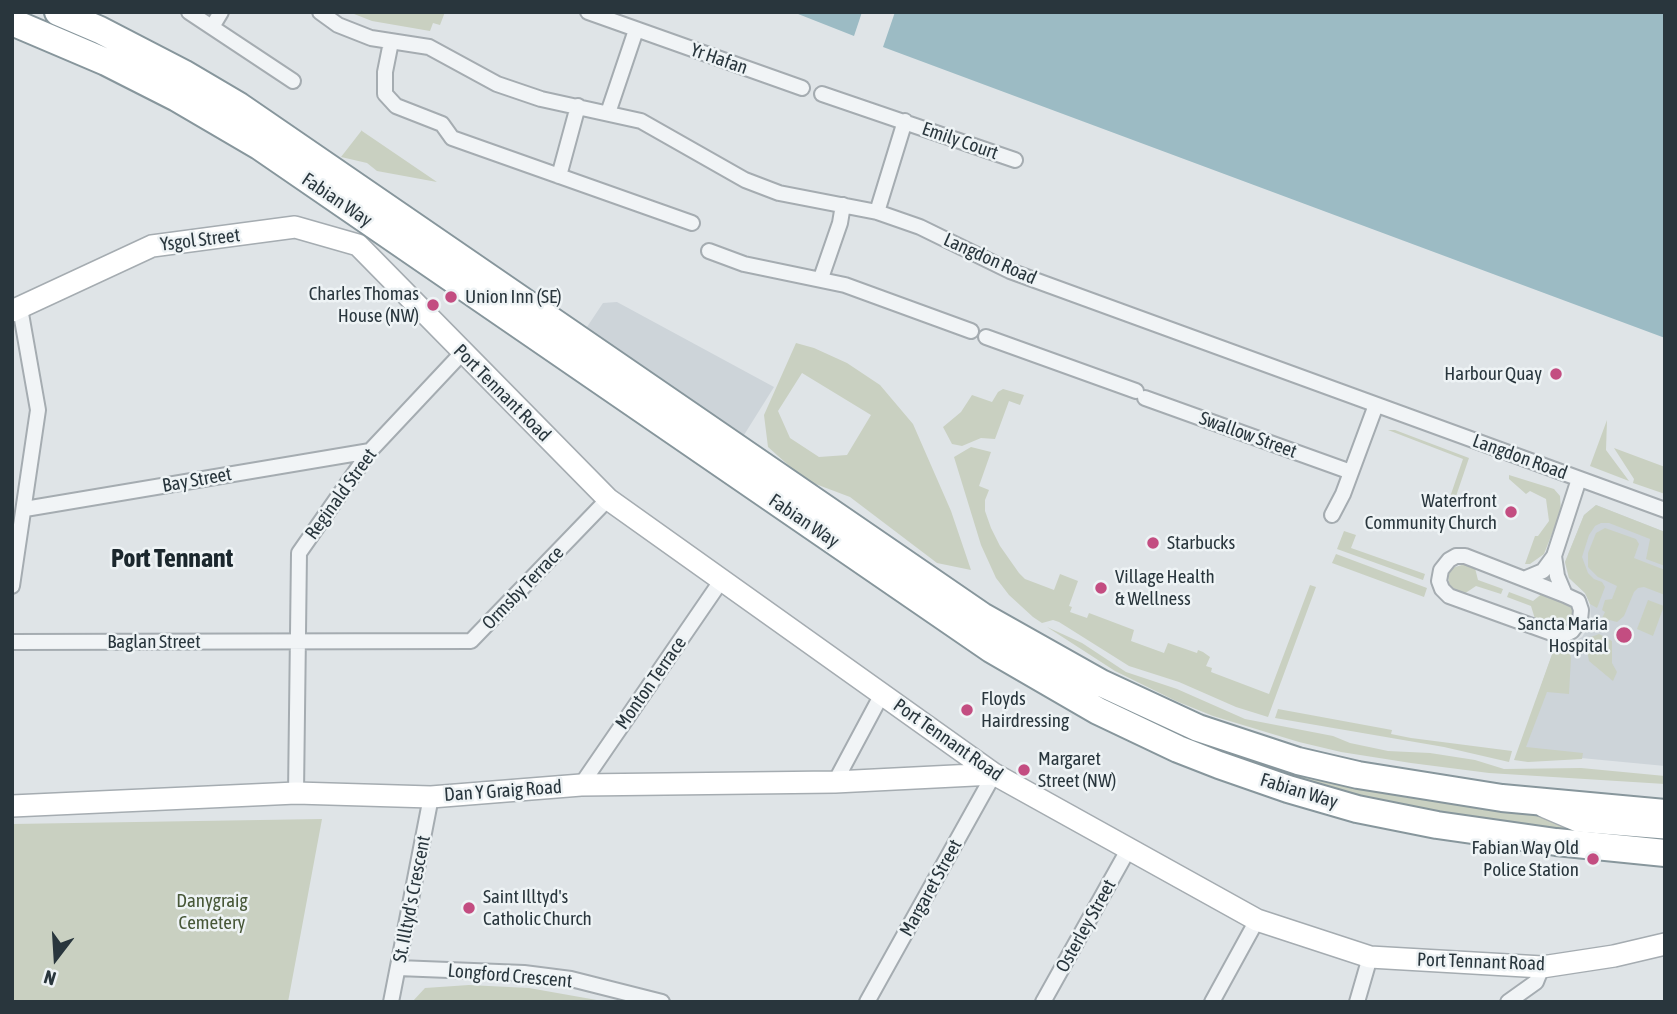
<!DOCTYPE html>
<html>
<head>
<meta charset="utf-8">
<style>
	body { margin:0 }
	#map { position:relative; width:1677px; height:1014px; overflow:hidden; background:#dfe4e7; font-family:"Asap Condensed",sans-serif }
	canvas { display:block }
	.frame { position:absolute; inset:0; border:14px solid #29363d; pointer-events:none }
	.north { position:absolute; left:21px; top:923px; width:70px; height:70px; -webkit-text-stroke:5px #eef3f5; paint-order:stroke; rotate:197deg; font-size:19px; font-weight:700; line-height:28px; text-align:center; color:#29363d }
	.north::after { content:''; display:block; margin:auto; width:24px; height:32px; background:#29363d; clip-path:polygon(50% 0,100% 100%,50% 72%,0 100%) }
</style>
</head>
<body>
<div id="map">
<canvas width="1677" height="1014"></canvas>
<div class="frame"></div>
<div class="north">N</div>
</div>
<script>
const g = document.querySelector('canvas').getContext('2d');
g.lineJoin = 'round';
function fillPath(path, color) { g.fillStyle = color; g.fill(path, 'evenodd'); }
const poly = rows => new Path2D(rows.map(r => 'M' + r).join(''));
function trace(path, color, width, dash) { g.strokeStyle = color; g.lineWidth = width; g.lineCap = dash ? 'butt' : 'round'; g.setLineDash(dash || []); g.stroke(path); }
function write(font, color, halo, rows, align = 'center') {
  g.font = font + ' "Asap Condensed",sans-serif'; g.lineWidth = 5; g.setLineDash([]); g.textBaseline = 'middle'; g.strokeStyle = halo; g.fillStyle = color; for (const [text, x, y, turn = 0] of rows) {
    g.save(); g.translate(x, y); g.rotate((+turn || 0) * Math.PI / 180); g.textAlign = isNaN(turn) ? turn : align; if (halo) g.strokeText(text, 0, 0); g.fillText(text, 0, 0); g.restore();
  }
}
const built = poly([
	[617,302,774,387,744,435,587,327,603,303],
	[1596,505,1665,532,1665,766,1518,752,1555,646,1573,642,1582,637,1591,623,1590,604,1585,593,1569,578,1565,562,1584,515]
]);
const green = poly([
	[349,12,445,12,440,25,433,23,430,31,372,21],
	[362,130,362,131,437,182,377,171,367,163,341,157],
	[556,338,1177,730,1665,834,1665,846,1481,824,1274,778,1116,712],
	[796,343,814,348,847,363,880,385,913,424,951,511,971,570,937,563,850,497,805,480,768,447,764,415],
	[802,373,871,415,847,455,819,457,790,438,778,411],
	[1003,389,1024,395,1020,405,1009,401,995,439,981,438,962,446,952,444,943,427,961,412,972,395,992,402,998,392],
	[1607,420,1606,450,1629,481,1590,466],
	[1388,430,1395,430,1469,458,1452,508,1448,509,1437,505,1440,495,1450,497,1463,459],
	[971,447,991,452,979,486,989,490,985,500,985,511,991,528,1000,546,1019,573,1025,579,1054,590,1060,574,1078,581,1069,606,1072,607,1070,612,1087,618,1089,613,1134,630,1131,641,1164,653,1168,643,1197,653,1198,650,1203,652,1210,657,1206,666,1212,668,1211,672,1269,694,1310,585,1316,587,1268,717,1236,707,1179,682,1129,666,1059,622,1053,620,1042,623,1033,617,1009,595,996,578,981,545,954,457],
	[1614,448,1665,467,1665,494,1633,483,1634,479],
	[1509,475,1554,489,1560,496,1561,511,1544,554,1530,564,1525,564,1535,536,1538,536,1549,521,1546,499,1530,491,1526,494,1509,479],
	[1596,505,1665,532,1665,566,1646,559,1650,539,1609,523,1601,523,1595,526,1589,535,1582,557,1588,573,1594,579,1602,582,1605,587,1597,608,1590,604,1585,593,1569,578,1565,562,1584,515],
	[1605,528,1636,539,1639,544,1634,558,1665,570,1665,595,1644,587,1638,588,1634,592,1624,616,1617,622,1602,618,1605,612,1602,610,1605,600,1612,599,1617,586,1598,577,1588,567,1588,553,1596,533],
	[1344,531,1356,535,1351,548,1425,574,1423,580,1337,549],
	[1336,554,1427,588,1424,597,1332,563],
	[1465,564,1475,568,1478,580,1503,589,1501,594,1476,586,1464,594,1454,590,1449,584,1448,575,1452,568],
	[1509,592,1533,601,1544,592,1570,604,1573,611,1572,619,1563,626,1557,627,1535,619,1531,606,1507,597],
	[1648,600,1664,606,1653,636,1637,629],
	[1047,627,1082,643,1126,672,1177,689,1245,719,1333,736,1350,743,1388,751,1430,753,1475,760,1504,769,1581,768,1665,776,1665,784,1489,773,1411,763,1341,752,1299,742,1213,716,1176,701,1115,671],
	[1599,634,1612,641,1612,663,1617,672,1613,681,1589,661,1587,650,1591,637],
	[1566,644,1571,657,1569,694,1547,692,1526,747,1583,753,1582,759,1528,762,1514,760,1555,646,1564,649],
	[1278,709,1392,730,1391,734,1411,738,1512,751,1509,762,1444,747,1275,718],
	[322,819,288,1002,12,1002,12,824],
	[469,985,529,988,608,1002,412,1002,425,988]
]);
const water = poly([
	[793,12,862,12,854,36],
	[895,12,1665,12,1665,338,883,47]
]);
const street = poly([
	[189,12,293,81],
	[320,12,338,25,371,38,429,47,497,84,541,99,641,121,745,180,779,193,877,212,920,227,1010,271,1665,510],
	[588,12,802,88],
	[212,27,221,12],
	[391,42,385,72,385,94,396,106,442,124,452,138,692,223],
	[822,94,1015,160],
	[608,113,636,30],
	[559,176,578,106],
	[877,212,905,121],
	[709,251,744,264,845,285,971,331],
	[821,278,840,223,843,205],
	[986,337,1136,391],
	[1145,398,1351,472],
	[25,509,370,451],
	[1332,515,1343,494,1376,405],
	[1554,556,1557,576,1565,595,1578,601,1581,610,1580,620,1572,631,1564,635,1557,635,1449,596,1442,589,1439,581,1441,570,1449,560,1456,556,1465,556,1565,595],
	[1524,579,1543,571,1554,556,1579,479],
	[12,586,38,410,20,308],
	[12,642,471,641,608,499],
	[835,782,882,694],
	[581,785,721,581],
	[296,793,299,553,370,451,462,353],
	[398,968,524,973,571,979,662,1002],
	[391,1002,431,797],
	[867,1002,994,774],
	[1043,1002,1128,850],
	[1212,1002,1257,920],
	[1357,1002,1370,957],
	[1508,1002,1536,982,1542,967]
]);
const secondary = poly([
	[12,311,152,246,295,227,358,245,608,499,994,774,1257,920,1370,957,1542,967,1614,956,1665,944],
	[12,806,296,793,431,797,581,785,835,782,994,774],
	[1543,806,1578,821,1665,828]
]);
const highway = poly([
	[58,12,100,30,183,73,239,106,982,616,1101,683,1198,728,1298,761,1358,775,1502,798,1665,813],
	[12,22,106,62,177,98,259,146,991,649,1098,711,1178,749,1219,765,1288,789,1357,809,1437,825,1556,842,1665,853]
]);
const markers = [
	[451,297,7,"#c34d81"],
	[433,305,7,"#c34d81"],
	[1556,374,7,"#c34d81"],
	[1511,512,7,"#c34d81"],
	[1153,543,7,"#c34d81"],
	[1101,588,7,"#c34d81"],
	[1624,635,9,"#c34d81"],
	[967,710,7,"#c34d81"],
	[1024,770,7,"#c34d81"],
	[1593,859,7,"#c34d81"],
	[469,908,7,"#c34d81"]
];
const streetNames = [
	["Yr Hafan",719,59,19],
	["Emily Court",960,141,19],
	["Fabian Way",337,200,34],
	["Ysgol Street",200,240,-7],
	["Langdon Road",990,259,24],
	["Port Tennant Road",502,393,45],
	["Swallow Street",1248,435,20],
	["Langdon Road",1520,457,20],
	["Bay Street",197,480,-10],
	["Reginald Street",341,494,-54],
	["Fabian Way",804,521,34],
	["Ormsby Terrace",523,588,-46],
	["Baglan Street",154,642],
	["Monton Terrace",651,683,-55],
	["Port Tennant Road",948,740,35],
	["Dan Y Graig Road",503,791,-4],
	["Fabian Way",1299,791,17],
	["Margaret Street",931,888,-61],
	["St. Illtyd's Crescent",412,899,-79],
	["Osterley Street",1086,926,-61],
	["Port Tennant Road",1481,962,2],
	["Longford Crescent",510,976,5]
];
const poiNames = [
	["Charles Thomas",419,294,"right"],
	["House (NW)",419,316,"right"],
	["Union Inn (SE)",465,297],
	["Harbour Quay",1542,374,"right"],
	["Waterfront",1497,501,"right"],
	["Community Church",1497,523,"right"],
	["Starbucks",1167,543],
	["Village Health",1115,577],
	["& Wellness",1115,599],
	["Sancta Maria",1608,624,"right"],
	["Hospital",1608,646,"right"],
	["Floyds",981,699],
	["Hairdressing",981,721],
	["Margaret",1038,759],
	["Street (NW)",1038,781],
	["Fabian Way Old",1579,848,"right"],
	["Police Station",1579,870,"right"],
	["Saint Illtyd's",483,897],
	["Catholic Church",483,919]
];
const parkNames = [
	["Danygraig",212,901],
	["Cemetery",212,923]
];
const districtNames = [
	["Port Tennant",172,559]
];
fillPath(built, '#cdd4d9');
fillPath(green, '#c9d0c1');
fillPath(water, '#9cbbc4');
trace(street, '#a5acb1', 18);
trace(secondary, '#a5acb1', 24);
trace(highway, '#87969c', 30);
trace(street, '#f1f4f6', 14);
trace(secondary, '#fff', 21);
trace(highway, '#fff', 26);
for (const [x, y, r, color] of markers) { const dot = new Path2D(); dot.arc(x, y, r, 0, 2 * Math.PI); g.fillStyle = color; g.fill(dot); trace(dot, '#eef3f5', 2.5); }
write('19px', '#29363d', '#eef3f5', streetNames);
write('19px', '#29363d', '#eef3f5', poiNames, 'left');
write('19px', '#475737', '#eef3f5', parkNames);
write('bold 26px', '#1b272d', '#eef3f5', districtNames);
</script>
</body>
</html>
